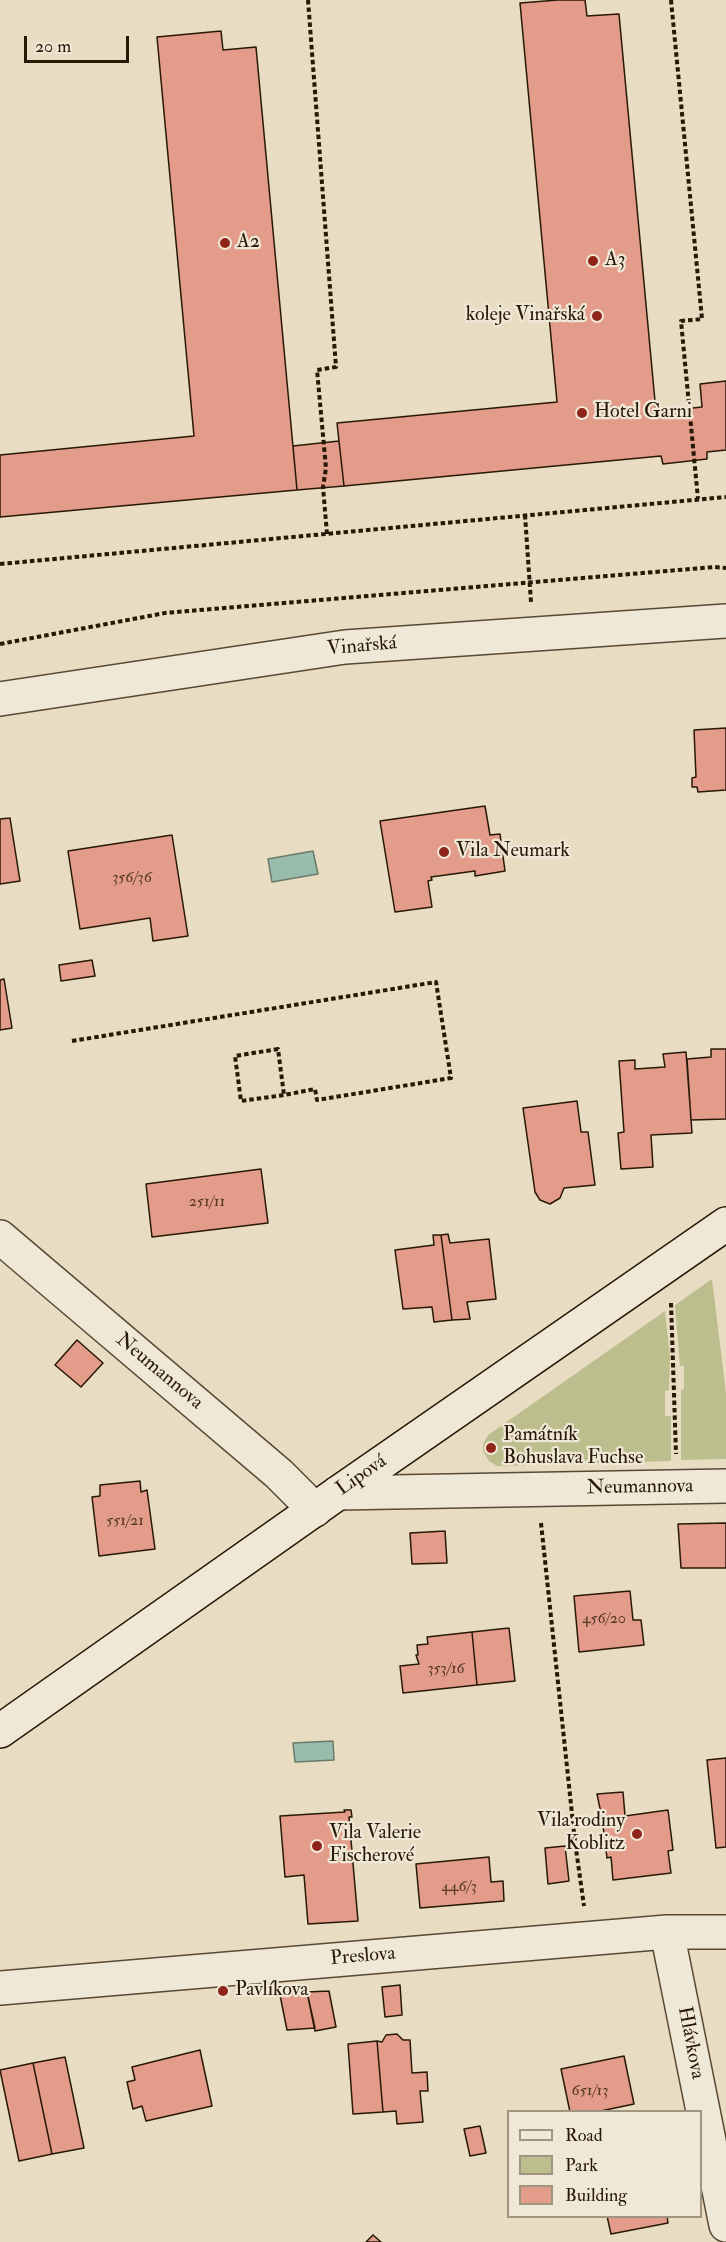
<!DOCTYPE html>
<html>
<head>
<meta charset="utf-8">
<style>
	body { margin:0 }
	#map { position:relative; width:726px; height:2242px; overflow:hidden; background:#e8dcc2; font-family:"IM FELL Double Pica",serif }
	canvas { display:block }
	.legend { position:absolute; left:507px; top:2110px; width:195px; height:108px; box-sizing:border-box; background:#f0e8d7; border:2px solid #a09583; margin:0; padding:8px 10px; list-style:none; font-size:18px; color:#281806 }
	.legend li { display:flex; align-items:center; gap:12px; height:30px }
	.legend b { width:30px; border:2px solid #a09583 }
	.scale { position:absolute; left:24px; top:36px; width:105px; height:27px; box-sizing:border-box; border:3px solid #281806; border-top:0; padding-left:8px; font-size:18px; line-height:21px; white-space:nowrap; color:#281806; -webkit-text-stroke:4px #f0e8d7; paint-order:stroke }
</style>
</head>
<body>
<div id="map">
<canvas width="726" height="2242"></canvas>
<ul class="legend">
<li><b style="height:8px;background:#f0e8d7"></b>Road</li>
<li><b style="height:16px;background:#bdbe8e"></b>Park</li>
<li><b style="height:16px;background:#e39b8a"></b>Building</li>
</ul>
<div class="scale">20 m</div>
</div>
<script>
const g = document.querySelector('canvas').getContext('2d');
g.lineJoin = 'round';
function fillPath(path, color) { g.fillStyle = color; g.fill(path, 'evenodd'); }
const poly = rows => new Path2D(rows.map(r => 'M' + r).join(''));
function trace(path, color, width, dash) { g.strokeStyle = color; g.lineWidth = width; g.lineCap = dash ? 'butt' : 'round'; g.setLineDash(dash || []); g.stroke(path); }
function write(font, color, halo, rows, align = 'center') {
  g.font = font + ' "IM FELL Double Pica",serif'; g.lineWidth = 4.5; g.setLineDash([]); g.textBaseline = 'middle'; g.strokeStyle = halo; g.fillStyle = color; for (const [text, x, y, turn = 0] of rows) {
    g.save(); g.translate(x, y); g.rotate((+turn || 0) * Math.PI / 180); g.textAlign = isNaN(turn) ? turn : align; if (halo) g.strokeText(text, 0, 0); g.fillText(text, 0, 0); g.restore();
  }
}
const green = poly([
	[712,1279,726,1393,726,1459,681,1460,681,1390,684,1389,684,1366,680,1366,675,1305],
	[665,1311,670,1356,669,1390,665,1391,665,1416,671,1416,671,1461,497,1466,489,1461,483,1451,483,1444,488,1435]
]);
const water = poly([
	[313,851,318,874,272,882,268,859,313,851],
	[333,1741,334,1760,295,1762,293,1743,333,1741]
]);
const building = poly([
	[558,0,585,0,587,16,619,14,656,412,702,407,700,384,726,381,726,450,707,452,707,459,663,464,661,456,344,486,337,423,557,402,520,3,558,0],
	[221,31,223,50,256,47,297,490,0,517,0,455,194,436,157,37,221,31],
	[339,441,344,486,297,490,293,446,339,441],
	[726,728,726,790,698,792,697,787,692,787,692,778,696,777,694,730,726,728],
	[485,806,490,835,500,834,505,871,475,876,475,871,431,877,432,880,428,881,432,907,395,912,380,821,485,806],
	[10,818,20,881,0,884,0,819,10,818],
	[172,835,188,936,153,941,150,918,80,929,68,851,172,835],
	[92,960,95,976,61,981,59,965,92,960],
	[4,979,12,1028,0,1030,0,980,4,979],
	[711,1049,726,1049,726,1119,691,1120,687,1059,711,1057,711,1049],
	[686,1052,692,1133,651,1135,653,1167,621,1169,618,1133,624,1132,619,1061,635,1060,635,1069,665,1067,663,1054,686,1052],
	[577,1101,581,1132,588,1132,595,1185,564,1188,560,1198,550,1204,540,1200,535,1192,523,1108,577,1101],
	[261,1169,268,1223,152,1237,146,1184,261,1169],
	[448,1234,450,1243,489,1239,496,1299,467,1302,470,1319,452,1320,441,1235,448,1234],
	[433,1235,441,1235,452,1320,434,1322,432,1307,403,1309,395,1250,434,1245,433,1235],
	[77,1340,103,1363,81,1387,55,1365,77,1340],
	[140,1481,141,1492,147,1490,155,1549,99,1556,92,1497,100,1496,100,1485,140,1481],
	[726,1523,726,1568,681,1568,678,1524,726,1523],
	[445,1531,447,1563,412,1564,410,1533,445,1531],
	[630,1591,633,1620,641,1620,644,1645,579,1652,574,1596,630,1591],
	[509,1628,515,1681,477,1685,472,1632,509,1628],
	[472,1632,477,1685,403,1693,400,1666,419,1664,416,1655,418,1655,417,1645,428,1644,427,1637,472,1632],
	[726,1758,726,1847,716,1848,707,1760,726,1758],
	[623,1792,625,1816,668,1810,673,1850,668,1851,671,1873,613,1880,611,1857,607,1858,602,1818,597,1794,623,1792],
	[344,1810,351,1810,352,1817,349,1817,358,1921,308,1924,304,1875,285,1877,280,1816,345,1812,344,1810],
	[565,1846,569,1881,548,1884,545,1848,565,1846],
	[489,1857,491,1882,503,1881,504,1901,420,1908,416,1864,489,1857],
	[400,1985,402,2015,385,2017,382,1987,400,1985],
	[329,1991,336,2027,315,2031,307,1992,329,1991],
	[307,1992,315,2028,287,2030,280,1995,307,1992],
	[397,2034,403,2040,410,2040,412,2073,427,2072,428,2091,420,2091,423,2122,397,2124,396,2111,383,2112,377,2041,382,2042,386,2035,397,2034],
	[377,2041,383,2112,353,2114,348,2044,377,2041],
	[200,2050,212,2106,146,2121,142,2106,133,2109,127,2082,135,2080,132,2067,200,2050],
	[624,2056,634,2104,596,2112,570,2112,561,2069,624,2056],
	[65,2057,84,2148,52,2154,33,2063,65,2057],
	[33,2063,52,2154,19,2161,0,2070,33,2063],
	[480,2126,486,2153,470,2156,464,2129,480,2126],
	[607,2216,667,2216,668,2223,611,2234,607,2216],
	[373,2235,381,2242,366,2242,373,2235]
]);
const path = poly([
	[308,0,336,367,317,370,326,468,323,487,327,534],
	[671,0,702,319,681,321,698,499],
	[525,515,531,602],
	[0,564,726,497],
	[0,644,165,613,715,567,726,568],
	[72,1041,436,982,451,1078,317,1100,315,1089,284,1095,241,1101,235,1056,278,1049,284,1095],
	[671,1303,676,1454],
	[541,1523,575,1842,584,1906]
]);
const street = poly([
	[0,699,345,647,726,621],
	[0,1237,279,1474,315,1510],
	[338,1493,726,1486],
	[667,1932,726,2225],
	[0,1988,667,1932,726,1932]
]);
const secondary = poly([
	[0,1731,338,1493,726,1224]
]);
const markers = [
	[225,243,6,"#8f2418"],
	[593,261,6,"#8f2418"],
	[597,316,6,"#8f2418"],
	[582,413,6,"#8f2418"],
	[444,852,6,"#8f2418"],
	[491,1448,6,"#8f2418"],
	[637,1834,6,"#8f2418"],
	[317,1846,6,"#8f2418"],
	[223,1991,6,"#8f2418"]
];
const numberNames = [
	["356/36",132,879],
	["251/11",207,1203],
	["551/21",125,1522],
	["456/20",604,1620],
	["353/16",446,1670],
	["446/3",459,1888],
	["651/13",590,2092]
];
const poiNames = [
	["A2",237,243],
	["A3",605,261],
	["koleje Vinařská",585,316,"right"],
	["Hotel Garni",594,413],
	["Vila Neumark",456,852],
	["Památník",503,1436],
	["Bohuslava Fuchse",503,1459],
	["Vila rodiny",625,1822,"right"],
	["Koblitz",625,1845,"right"],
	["Vila Valerie",329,1834],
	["Fischerové",329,1857],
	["Pavlíkova",235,1991]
];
const streetNames = [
	["Vinařská",362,647,-5],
	["Neumannova",159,1372,40],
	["Lipová",362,1476,-35],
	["Neumannova",640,1488,-1],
	["Preslova",363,1957,-5],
	["Hlávkova",690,2043,79]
];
fillPath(green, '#bdbe8e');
fillPath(water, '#98bcac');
trace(water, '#6b7a6a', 1.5);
fillPath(building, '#e39b8a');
trace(building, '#281806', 1.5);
trace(street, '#584935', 36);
trace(secondary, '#281806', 36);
trace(path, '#281806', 4, [4.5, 3]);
trace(street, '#f0e8d7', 33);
trace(secondary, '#f0e8d7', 33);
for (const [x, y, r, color] of markers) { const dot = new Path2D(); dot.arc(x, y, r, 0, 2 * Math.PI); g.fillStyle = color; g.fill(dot); trace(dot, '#f0e8d7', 2); }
write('16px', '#573927', null, numberNames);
write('20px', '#281806', '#f0e8d7', poiNames, 'left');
write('20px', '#281806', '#f0e8d7', streetNames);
</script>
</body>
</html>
